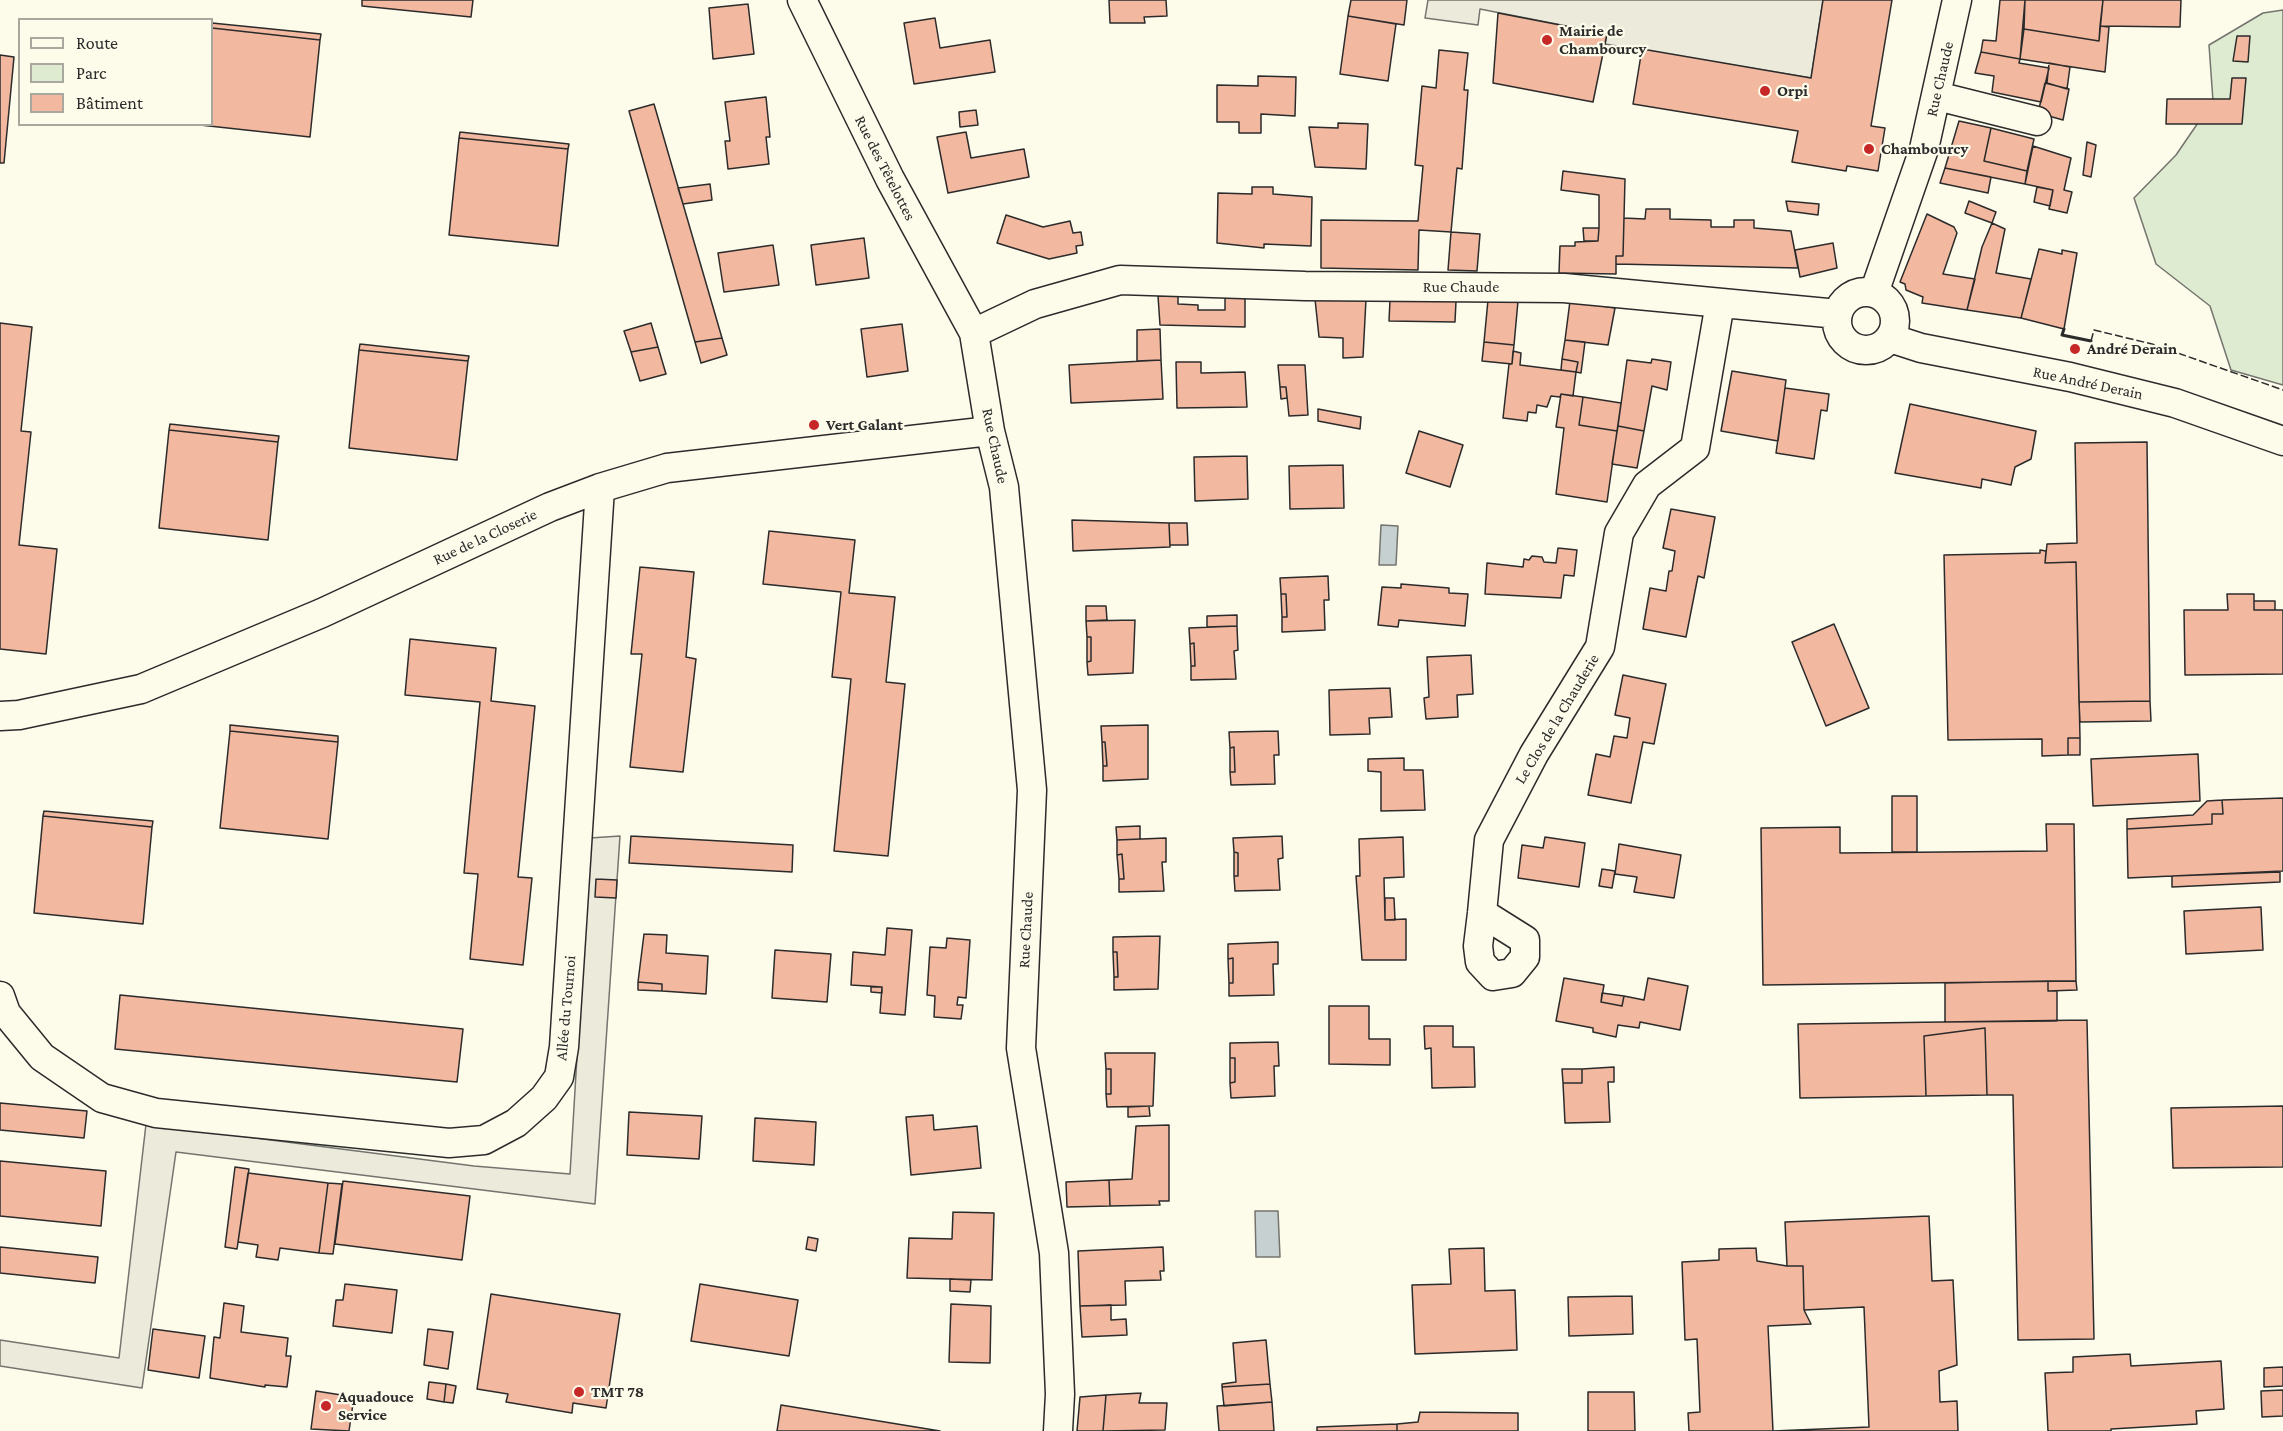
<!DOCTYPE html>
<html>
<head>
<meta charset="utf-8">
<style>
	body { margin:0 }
	#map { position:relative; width:2283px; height:1431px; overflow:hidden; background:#fdfbea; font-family:"Crimson Pro",serif }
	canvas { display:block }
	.legend { position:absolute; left:18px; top:18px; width:195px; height:108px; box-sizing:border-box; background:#fdfbea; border:2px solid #a9a89e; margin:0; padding:8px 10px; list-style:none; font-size:18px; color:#2b2b2b }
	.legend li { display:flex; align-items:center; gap:12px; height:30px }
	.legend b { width:30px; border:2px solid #a9a89e }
</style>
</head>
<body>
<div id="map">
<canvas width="2283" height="1431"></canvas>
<ul class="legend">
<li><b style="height:8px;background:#fdfbea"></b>Route</li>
<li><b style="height:16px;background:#deebd1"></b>Parc</li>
<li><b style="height:16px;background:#f2b8a0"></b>Bâtiment</li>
</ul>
</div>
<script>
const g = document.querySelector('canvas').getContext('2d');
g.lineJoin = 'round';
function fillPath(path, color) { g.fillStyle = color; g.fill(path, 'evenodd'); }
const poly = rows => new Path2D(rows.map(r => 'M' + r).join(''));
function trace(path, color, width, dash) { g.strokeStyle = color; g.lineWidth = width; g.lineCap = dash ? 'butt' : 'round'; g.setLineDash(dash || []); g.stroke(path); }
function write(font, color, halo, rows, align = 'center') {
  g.font = font + ' "Crimson Pro",serif'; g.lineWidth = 4.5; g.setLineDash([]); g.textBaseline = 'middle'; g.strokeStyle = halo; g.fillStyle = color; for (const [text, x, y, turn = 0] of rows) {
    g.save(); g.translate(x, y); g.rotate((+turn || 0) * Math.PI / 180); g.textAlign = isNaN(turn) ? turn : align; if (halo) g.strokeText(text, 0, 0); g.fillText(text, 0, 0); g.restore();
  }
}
const green = poly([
	[2283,10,2283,385,2231,370,2210,306,2156,264,2134,198,2176,155,2213,101,2209,45,2263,13,2283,10]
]);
const parking = poly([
	[1428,0,1823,0,1811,78,1605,44,1607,34,1480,9,1478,25,1425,18,1428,0],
	[620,836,595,1204,176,1152,142,1388,0,1366,0,1340,119,1358,146,1124,474,1166,570,1174,590,838,620,836]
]);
const water = poly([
	[1381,525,1398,526,1396,565,1379,565,1381,525],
	[1255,1211,1278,1211,1280,1257,1256,1257,1255,1211]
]);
const building = poly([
	[362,0,473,0,471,17,362,6,362,0],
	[1109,0,1166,0,1167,16,1144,17,1145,23,1110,23,1109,0],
	[1351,0,1407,0,1404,25,1348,16,1351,0],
	[1823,0,1892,0,1871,126,1885,128,1878,171,1847,166,1846,171,1792,162,1798,131,1633,104,1642,49,1811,78,1823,0],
	[2000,0,2025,0,2020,59,1981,52,1983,40,1996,41,2000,0],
	[2025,0,2103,0,2099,41,2024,29,2025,0],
	[2103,0,2181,0,2180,27,2100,26,2103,0],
	[748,4,754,54,713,59,709,8,748,4],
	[1498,13,1607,34,1593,102,1493,83,1498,13],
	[1348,16,1396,24,1388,81,1340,74,1348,16],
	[935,18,940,48,990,40,995,72,914,84,904,23,935,18],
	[212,23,321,34,320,40,212,28,212,23],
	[2100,26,2109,27,2105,72,2020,59,2024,29,2099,41,2100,26],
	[212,28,320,40,310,137,200,125,212,124,212,28],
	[2237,36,2250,36,2248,62,2233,61,2237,36],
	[1439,50,1468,53,1464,90,1468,90,1462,169,1457,168,1451,232,1419,230,1418,270,1321,268,1321,220,1418,221,1423,166,1415,165,1422,86,1436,88,1439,50],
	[1981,52,2020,59,2019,63,2049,68,2041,102,1992,92,1994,76,1975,73,1981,52],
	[0,55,14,57,4,163,0,163,0,55],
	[2049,63,2070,67,2067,89,2047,83,2049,63],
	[1258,76,1296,77,1295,116,1261,114,1261,133,1239,133,1239,122,1217,122,1217,85,1258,86,1258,76],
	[2232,78,2246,78,2242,124,2166,124,2167,99,2230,99,2232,78],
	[2045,83,2069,89,2063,120,2038,113,2045,83],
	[766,97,770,137,766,137,769,164,728,169,725,141,730,141,725,102,766,97],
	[654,104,683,204,722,338,695,342,629,111,654,104],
	[976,110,978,125,960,127,959,112,976,110],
	[1959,121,1991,128,1984,161,2027,171,2025,184,1945,168,1959,121],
	[1338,123,1368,124,1366,169,1315,167,1309,127,1338,128,1338,123],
	[1991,128,2034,139,2027,171,1984,161,1991,128],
	[460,132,569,144,568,149,459,138,460,132],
	[966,132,971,158,1024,149,1029,177,948,193,937,137,966,132],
	[459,138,568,149,558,246,449,235,459,138],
	[2087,142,2096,145,2091,177,2083,175,2087,142],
	[2033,146,2071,158,2064,190,2072,192,2067,213,2049,209,2053,190,2025,184,2033,146],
	[1945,168,1991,177,1988,193,1940,183,1945,168],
	[1563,171,1625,179,1623,256,1616,256,1616,274,1559,273,1560,246,1575,246,1575,242,1598,241,1599,228,1599,195,1561,190,1563,171],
	[710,184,712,200,683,204,678,188,710,184],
	[1252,187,1273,187,1273,194,1312,197,1311,246,1264,244,1264,248,1217,243,1218,193,1252,194,1252,187],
	[2037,187,2053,190,2050,206,2034,202,2037,187],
	[1786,201,1819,204,1818,215,1788,211,1786,201],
	[1969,201,1996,212,1992,223,1965,213,1969,201],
	[1646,209,1670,209,1670,219,1711,220,1711,227,1734,227,1734,220,1754,220,1754,228,1791,231,1798,268,1616,264,1616,256,1623,256,1624,218,1645,219,1646,209],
	[1927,214,1954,227,1957,233,1943,274,1975,279,1967,310,1922,303,1923,297,1906,290,1905,284,1900,282,1927,214],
	[1006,215,1043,227,1070,221,1073,233,1081,232,1083,245,1076,246,1077,253,1049,259,997,243,1006,215],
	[1992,223,2005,229,1996,273,2031,279,2021,318,1967,310,1982,247,1992,223],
	[1583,228,1599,228,1598,241,1584,241,1583,228],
	[1451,232,1480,234,1477,271,1448,270,1451,232],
	[864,238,869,278,816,285,811,245,864,238],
	[1833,243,1837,268,1800,277,1795,250,1833,243],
	[773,245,779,285,724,292,718,253,773,245],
	[2039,249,2062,254,2062,250,2077,253,2064,329,2021,318,2039,249],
	[1158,296,1178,296,1178,304,1198,305,1198,310,1225,310,1225,297,1245,297,1245,327,1160,325,1158,296],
	[1315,299,1366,299,1363,357,1343,358,1343,338,1319,337,1315,299],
	[1390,300,1456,301,1455,322,1389,321,1390,300],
	[1488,300,1518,301,1514,345,1484,342,1488,300],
	[1570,301,1615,308,1608,345,1565,340,1570,301],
	[0,323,32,327,21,431,31,432,19,545,57,549,46,654,0,649,0,323],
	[651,323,658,347,631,352,624,331,651,323],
	[902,324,908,371,867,377,861,329,902,324],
	[1160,329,1161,360,1137,361,1137,330,1160,329],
	[722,338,727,355,701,363,695,342,722,338],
	[1565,340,1585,342,1581,373,1576,372,1578,362,1562,359,1565,340],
	[1484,342,1514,345,1512,364,1482,361,1484,342],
	[360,344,469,356,468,361,359,350,360,344],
	[658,347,666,374,640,381,631,352,658,347],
	[359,350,468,361,457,460,349,448,359,350],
	[1513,351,1521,353,1520,365,1576,372,1573,396,1561,394,1560,397,1551,396,1547,407,1537,405,1536,413,1528,412,1527,421,1503,418,1509,364,1512,364,1513,351],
	[1562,359,1578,362,1576,372,1561,370,1562,359],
	[1652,359,1671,362,1667,390,1652,386,1644,431,1618,426,1627,360,1651,363,1652,359],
	[1161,360,1163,399,1071,403,1069,365,1161,360],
	[1176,362,1201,362,1201,373,1245,372,1247,407,1177,408,1176,362],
	[1278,365,1305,365,1308,415,1289,416,1286,387,1280,387,1278,365],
	[1732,371,1786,380,1778,441,1721,431,1732,371],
	[1280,387,1286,387,1287,398,1281,399,1280,387],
	[1785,388,1829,394,1827,411,1821,410,1814,459,1776,453,1785,388],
	[1561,394,1583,397,1579,425,1617,431,1607,502,1556,494,1564,428,1556,427,1561,394],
	[1583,397,1621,403,1617,431,1579,425,1583,397],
	[1910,404,2036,431,2031,459,2015,467,2011,485,1982,479,1981,488,1895,473,1910,404],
	[1318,409,1361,417,1360,429,1318,421,1318,409],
	[170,424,279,436,278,442,169,430,170,424],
	[1618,426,1644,431,1637,468,1612,464,1618,426],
	[169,430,278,442,268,540,159,528,169,430],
	[1419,431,1463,445,1450,487,1406,473,1419,431],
	[2147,442,2150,701,2079,702,2076,562,2045,563,2047,544,2077,543,2075,443,2147,442],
	[1247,456,1248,499,1195,501,1194,457,1247,456],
	[1343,465,1344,508,1290,509,1289,466,1343,465],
	[1671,509,1715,517,1704,578,1698,576,1686,637,1643,629,1650,588,1666,591,1669,571,1672,571,1675,551,1663,548,1671,509],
	[1072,520,1169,523,1170,547,1073,551,1072,520],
	[1169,523,1187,523,1188,545,1170,545,1169,523],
	[769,531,855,540,849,593,895,597,886,682,905,684,888,856,834,851,851,679,832,677,841,592,763,584,769,531],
	[1558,548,1577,550,1574,576,1564,575,1561,598,1485,594,1487,563,1523,567,1524,559,1529,560,1532,556,1542,557,1544,562,1556,563,1558,548],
	[2040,550,2046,551,2045,563,2076,562,2080,738,2068,738,2068,755,2042,756,2042,739,1948,740,1944,555,2040,553,2040,550],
	[640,567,694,572,686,657,696,659,683,772,630,767,642,654,631,654,640,567],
	[1328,576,1329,600,1324,600,1325,630,1282,632,1282,617,1287,617,1286,594,1281,594,1280,578,1328,576],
	[1401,584,1449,588,1449,593,1468,594,1465,626,1399,620,1398,627,1378,625,1382,587,1401,588,1401,584],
	[1281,594,1286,594,1287,617,1282,617,1281,594],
	[2227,594,2254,594,2254,610,2283,610,2283,674,2185,675,2184,610,2228,610,2227,594],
	[2254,601,2275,601,2275,610,2254,610,2254,601],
	[1086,606,1106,606,1107,620,1086,621,1086,606],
	[1237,615,1237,626,1207,627,1207,616,1237,615],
	[1135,620,1133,673,1088,675,1087,662,1091,661,1091,637,1087,637,1086,621,1135,620],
	[1834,624,1869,708,1826,726,1792,642,1834,624],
	[1237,626,1238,650,1234,651,1236,679,1191,680,1191,666,1195,666,1194,643,1190,644,1189,628,1237,626],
	[1087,637,1091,637,1091,661,1087,662,1087,637],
	[410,639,496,648,491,701,535,706,518,877,532,878,523,965,470,959,478,874,464,873,480,702,405,695,410,639],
	[1194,643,1195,666,1191,666,1190,644,1194,643],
	[1471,655,1473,694,1457,695,1458,717,1426,719,1424,698,1429,697,1427,657,1471,655],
	[1623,675,1666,684,1654,744,1643,742,1631,803,1588,795,1596,754,1610,757,1614,736,1627,738,1630,718,1615,715,1623,675],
	[1390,688,1392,717,1369,718,1370,734,1330,735,1329,690,1390,688],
	[2150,701,2151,721,2080,722,2079,702,2150,701],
	[230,725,338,736,338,742,230,731,230,725],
	[1148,725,1148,779,1103,781,1103,766,1107,766,1105,742,1102,742,1101,726,1148,725],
	[230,731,338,742,328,839,220,828,230,731],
	[1278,731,1279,755,1274,755,1275,784,1231,785,1230,772,1235,772,1234,747,1230,748,1229,732,1278,731],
	[2068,738,2080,738,2080,755,2068,755,2068,738],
	[1102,742,1105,742,1107,766,1103,766,1102,742],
	[1234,747,1235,772,1230,772,1230,748,1234,747],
	[2198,754,2200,801,2093,806,2091,759,2198,754],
	[1404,758,1404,770,1423,770,1425,810,1381,811,1381,772,1368,771,1368,759,1404,758],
	[1892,796,1917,796,1917,852,1892,852,1892,796],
	[2283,798,2283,871,2128,878,2127,829,2212,824,2212,814,2223,814,2222,800,2283,798],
	[2222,800,2223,814,2212,814,2212,824,2127,829,2127,819,2193,815,2207,801,2222,800],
	[44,811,153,821,152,827,43,816,44,811],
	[43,816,152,827,143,924,34,913,43,816],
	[2046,824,2074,824,2076,981,1763,985,1761,828,1840,827,1840,853,2047,851,2046,824],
	[1140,826,1140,839,1117,840,1116,827,1140,826],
	[631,836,793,845,792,872,629,863,631,836],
	[1282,836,1283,858,1278,859,1280,890,1235,891,1234,876,1238,876,1238,853,1234,852,1233,838,1282,836],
	[1403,837,1404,877,1384,878,1385,920,1406,919,1406,960,1362,960,1356,876,1360,876,1359,839,1403,837],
	[1545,837,1585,843,1579,887,1518,878,1522,845,1543,848,1545,837],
	[1166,838,1166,862,1162,862,1164,891,1119,892,1119,879,1124,879,1122,854,1117,855,1117,840,1166,838],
	[1619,844,1681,855,1674,898,1634,892,1637,877,1615,874,1619,844],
	[1234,852,1238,853,1238,876,1234,876,1234,852],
	[1122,854,1124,879,1119,879,1117,855,1122,854],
	[1602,869,1615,871,1612,888,1599,886,1602,869],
	[2280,872,2280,882,2172,887,2172,876,2280,872],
	[596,879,617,880,616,898,595,897,596,879],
	[1385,898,1394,898,1395,920,1385,920,1385,898],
	[2261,907,2263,950,2186,954,2184,911,2261,907],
	[887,928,912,930,905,1015,880,1013,882,987,851,985,853,952,885,955,887,928],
	[644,934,667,935,666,953,708,956,706,994,662,991,662,984,638,982,644,934],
	[1160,936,1158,989,1114,990,1114,977,1118,977,1117,952,1113,952,1113,937,1160,936],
	[947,938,970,940,966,998,958,997,957,1005,963,1005,961,1019,934,1017,935,996,927,995,930,947,946,948,947,938],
	[1278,942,1278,964,1273,964,1274,995,1229,996,1229,983,1233,983,1233,958,1228,959,1228,944,1278,942],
	[775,950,831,954,827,1002,772,998,775,950],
	[1113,952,1117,952,1118,977,1114,977,1113,952],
	[1233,958,1233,983,1229,983,1228,959,1233,958],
	[1564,978,1604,985,1601,1002,1622,1006,1624,996,1644,1000,1648,978,1688,986,1680,1030,1640,1022,1639,1028,1618,1025,1616,1037,1593,1032,1593,1028,1556,1021,1564,978],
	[2048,981,2076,981,2077,990,2048,991,2048,981],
	[2048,981,2048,991,2057,991,2057,1021,1945,1022,1945,983,2048,981],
	[638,982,662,984,662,991,638,990,638,982],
	[871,987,882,987,882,993,871,992,871,987],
	[1602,993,1624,996,1622,1006,1601,1002,1602,993],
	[120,995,463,1029,457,1082,115,1049,120,995],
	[1329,1006,1369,1006,1369,1039,1390,1039,1390,1065,1329,1064,1329,1006],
	[2087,1020,2094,1339,2018,1340,2013,1095,1987,1095,1985,1028,1924,1036,1926,1096,1800,1098,1798,1024,2087,1020],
	[1424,1026,1453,1026,1453,1047,1474,1047,1475,1087,1432,1088,1431,1048,1425,1049,1424,1026],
	[1985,1028,1987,1095,1926,1096,1924,1036,1985,1028],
	[1278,1042,1279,1066,1274,1066,1275,1096,1231,1098,1230,1083,1235,1082,1235,1058,1230,1058,1230,1043,1278,1042],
	[1105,1053,1155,1053,1153,1106,1107,1107,1106,1094,1111,1094,1111,1069,1106,1069,1105,1053],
	[1230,1058,1235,1058,1235,1082,1230,1083,1230,1058],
	[1614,1067,1614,1082,1608,1082,1610,1122,1565,1123,1563,1083,1582,1083,1582,1069,1614,1067],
	[1106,1069,1111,1069,1111,1094,1106,1094,1106,1069],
	[1562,1069,1582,1069,1582,1083,1563,1083,1562,1069],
	[0,1103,87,1111,84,1138,0,1130,0,1103],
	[1149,1106,1150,1116,1128,1117,1128,1107,1149,1106],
	[2283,1106,2283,1167,2173,1168,2171,1108,2283,1106],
	[629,1112,702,1116,699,1159,627,1155,629,1112],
	[933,1115,934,1130,977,1126,981,1168,911,1175,906,1117,933,1115],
	[755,1118,816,1122,814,1165,753,1161,755,1118],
	[1169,1125,1169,1201,1159,1201,1160,1205,1110,1206,1109,1180,1132,1179,1136,1126,1169,1125],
	[0,1161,106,1171,101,1226,0,1216,0,1161],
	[235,1167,249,1169,237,1249,225,1247,235,1167],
	[248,1173,328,1183,319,1253,280,1248,278,1260,256,1257,258,1245,238,1242,248,1173],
	[1109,1180,1110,1206,1067,1207,1066,1182,1109,1180],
	[343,1181,470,1196,462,1260,335,1244,343,1181],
	[328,1183,342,1184,333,1254,319,1253,328,1183],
	[953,1212,994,1213,992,1280,907,1278,909,1238,952,1239,953,1212],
	[1929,1216,1932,1281,1953,1280,1957,1365,1939,1371,1940,1402,1957,1401,1958,1431,1773,1431,1869,1427,1864,1307,1804,1310,1803,1266,1787,1266,1785,1222,1929,1216],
	[808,1237,818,1239,816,1251,806,1249,808,1237],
	[0,1247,98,1257,95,1283,0,1273,0,1247],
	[1163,1247,1164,1271,1160,1271,1161,1280,1125,1281,1126,1305,1080,1306,1078,1251,1163,1247],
	[1484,1248,1485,1291,1515,1290,1517,1350,1415,1354,1412,1285,1451,1284,1449,1249,1484,1248],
	[1756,1248,1757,1261,1787,1266,1803,1266,1804,1310,1811,1324,1768,1326,1773,1431,1689,1431,1688,1413,1700,1412,1697,1339,1685,1340,1682,1262,1719,1260,1719,1249,1756,1248],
	[950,1279,971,1280,970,1292,950,1291,950,1279],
	[345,1284,397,1290,392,1333,333,1326,336,1300,343,1300,345,1284],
	[700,1284,798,1300,789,1356,691,1341,700,1284],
	[491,1294,620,1314,606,1408,573,1403,572,1413,506,1402,508,1394,477,1389,491,1294],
	[1632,1296,1633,1334,1569,1336,1568,1297,1632,1296],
	[224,1303,244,1306,241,1332,288,1338,286,1356,291,1356,287,1387,265,1385,265,1387,210,1378,214,1337,220,1338,224,1303],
	[951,1304,991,1306,990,1363,949,1362,951,1304],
	[1111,1305,1111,1320,1126,1319,1127,1335,1082,1337,1080,1306,1111,1305],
	[153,1329,205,1336,199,1378,148,1370,153,1329],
	[428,1329,453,1332,448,1369,424,1365,428,1329],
	[1266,1340,1270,1384,1222,1387,1222,1384,1236,1382,1233,1343,1266,1340],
	[2130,1354,2131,1366,2221,1361,2224,1409,2196,1411,2197,1424,2111,1429,2111,1431,2048,1431,2045,1373,2073,1372,2073,1357,2130,1354],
	[2283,1367,2283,1386,2264,1387,2264,1368,2283,1367],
	[429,1382,446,1384,444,1402,427,1399,429,1382],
	[446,1384,456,1386,453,1403,444,1402,446,1384],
	[1270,1384,1272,1402,1224,1406,1222,1387,1270,1384],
	[2283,1390,2283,1416,2262,1417,2261,1391,2283,1390],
	[316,1391,354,1397,349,1431,311,1429,316,1391],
	[1588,1392,1634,1392,1635,1431,1588,1431,1588,1392],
	[1141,1393,1139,1403,1167,1403,1165,1430,1103,1431,1106,1395,1141,1393],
	[1106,1395,1103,1431,1077,1431,1080,1397,1106,1395],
	[1272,1402,1274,1431,1219,1431,1217,1406,1272,1402],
	[781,1405,940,1431,777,1431,781,1405],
	[1420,1412,1518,1413,1518,1431,1397,1431,1397,1424,1418,1422,1420,1412],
	[1397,1424,1397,1431,1317,1431,1317,1427,1397,1424]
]);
const minor = poly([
	[802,0,890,179,974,333,990,431,1004,487,1032,790,1021,1048,1054,1253,1060,1394,1058,1431],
	[1937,96,2037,121],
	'1837 321a29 29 0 1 1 58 0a29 29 0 1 1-58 0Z',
	[1874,293,1924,149,1957,0],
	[974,333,1035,304,1120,280,1305,286,1564,288,1838,314],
	[1890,338,1921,348,2070,377,2175,403,2283,441],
	[0,716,19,715,141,689,322,613,550,507,600,488,667,468,990,431],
	[1482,913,1525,940,1525,957,1512,973,1493,976,1480,962,1478,946,1482,913,1489,840,1534,754,1600,647,1619,533,1647,485,1695,448,1720,303],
	[0,996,6,1013,42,1057,102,1098,156,1113,449,1143,484,1140,516,1123,544,1098,559,1077,564,1047,600,488]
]);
const fence = poly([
	[2091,341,2094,330,2152,344,2283,390]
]);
const wall = poly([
	[2064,329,2062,335,2091,341]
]);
const markers = [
	[1547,40,6,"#c62828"],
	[1765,91,6,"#c62828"],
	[1869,149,6,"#c62828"],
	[2075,349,6,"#c62828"],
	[814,425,6,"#c62828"],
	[579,1392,6,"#c62828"],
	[326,1406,6,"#c62828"]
];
const poiNames = [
	["Mairie de",1559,31],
	["Chambourcy",1559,49],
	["Orpi",1777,91],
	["Chambourcy",1881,149],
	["André Derain",2087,349],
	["Vert Galant",826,425],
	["TMT 78",591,1392],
	["Aquadouce",338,1397],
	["Service",338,1415]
];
const streetNames = [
	["Rue Chaude",1940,79,-77],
	["Rue des Têtelottes",885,168,63],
	["Rue Chaude",1461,287],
	["Rue André Derain",2088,383,12],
	["Rue Chaude",995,446,78],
	["Rue de la Closerie",485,537,-25],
	["Le Clos de la Chauderie",1557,719,-59],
	["Rue Chaude",1026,930,-87],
	["Allée du Tournoi",566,1008,-85]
];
fillPath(green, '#deebd1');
trace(green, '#74746e', 1.5);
fillPath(parking, '#eceadb');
trace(parking, '#74746e', 1.5);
fillPath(water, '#c7d0d0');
trace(water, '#74746e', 1.5);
fillPath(building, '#f2b8a0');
trace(building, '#2b2b2b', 1.5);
trace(minor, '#2b2b2b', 31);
trace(minor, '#fdfbea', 28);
trace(fence, '#2b2b2b', 1.5, [8, 3]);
trace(wall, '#2b2b2b', 3);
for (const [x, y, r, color] of markers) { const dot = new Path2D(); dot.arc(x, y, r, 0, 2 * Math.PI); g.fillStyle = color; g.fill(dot); trace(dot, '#fdfbea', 2); }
write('bold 16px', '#2b2b2b', '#fdfbea', poiNames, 'left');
write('16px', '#2b2b2b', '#fdfbea', streetNames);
</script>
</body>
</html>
